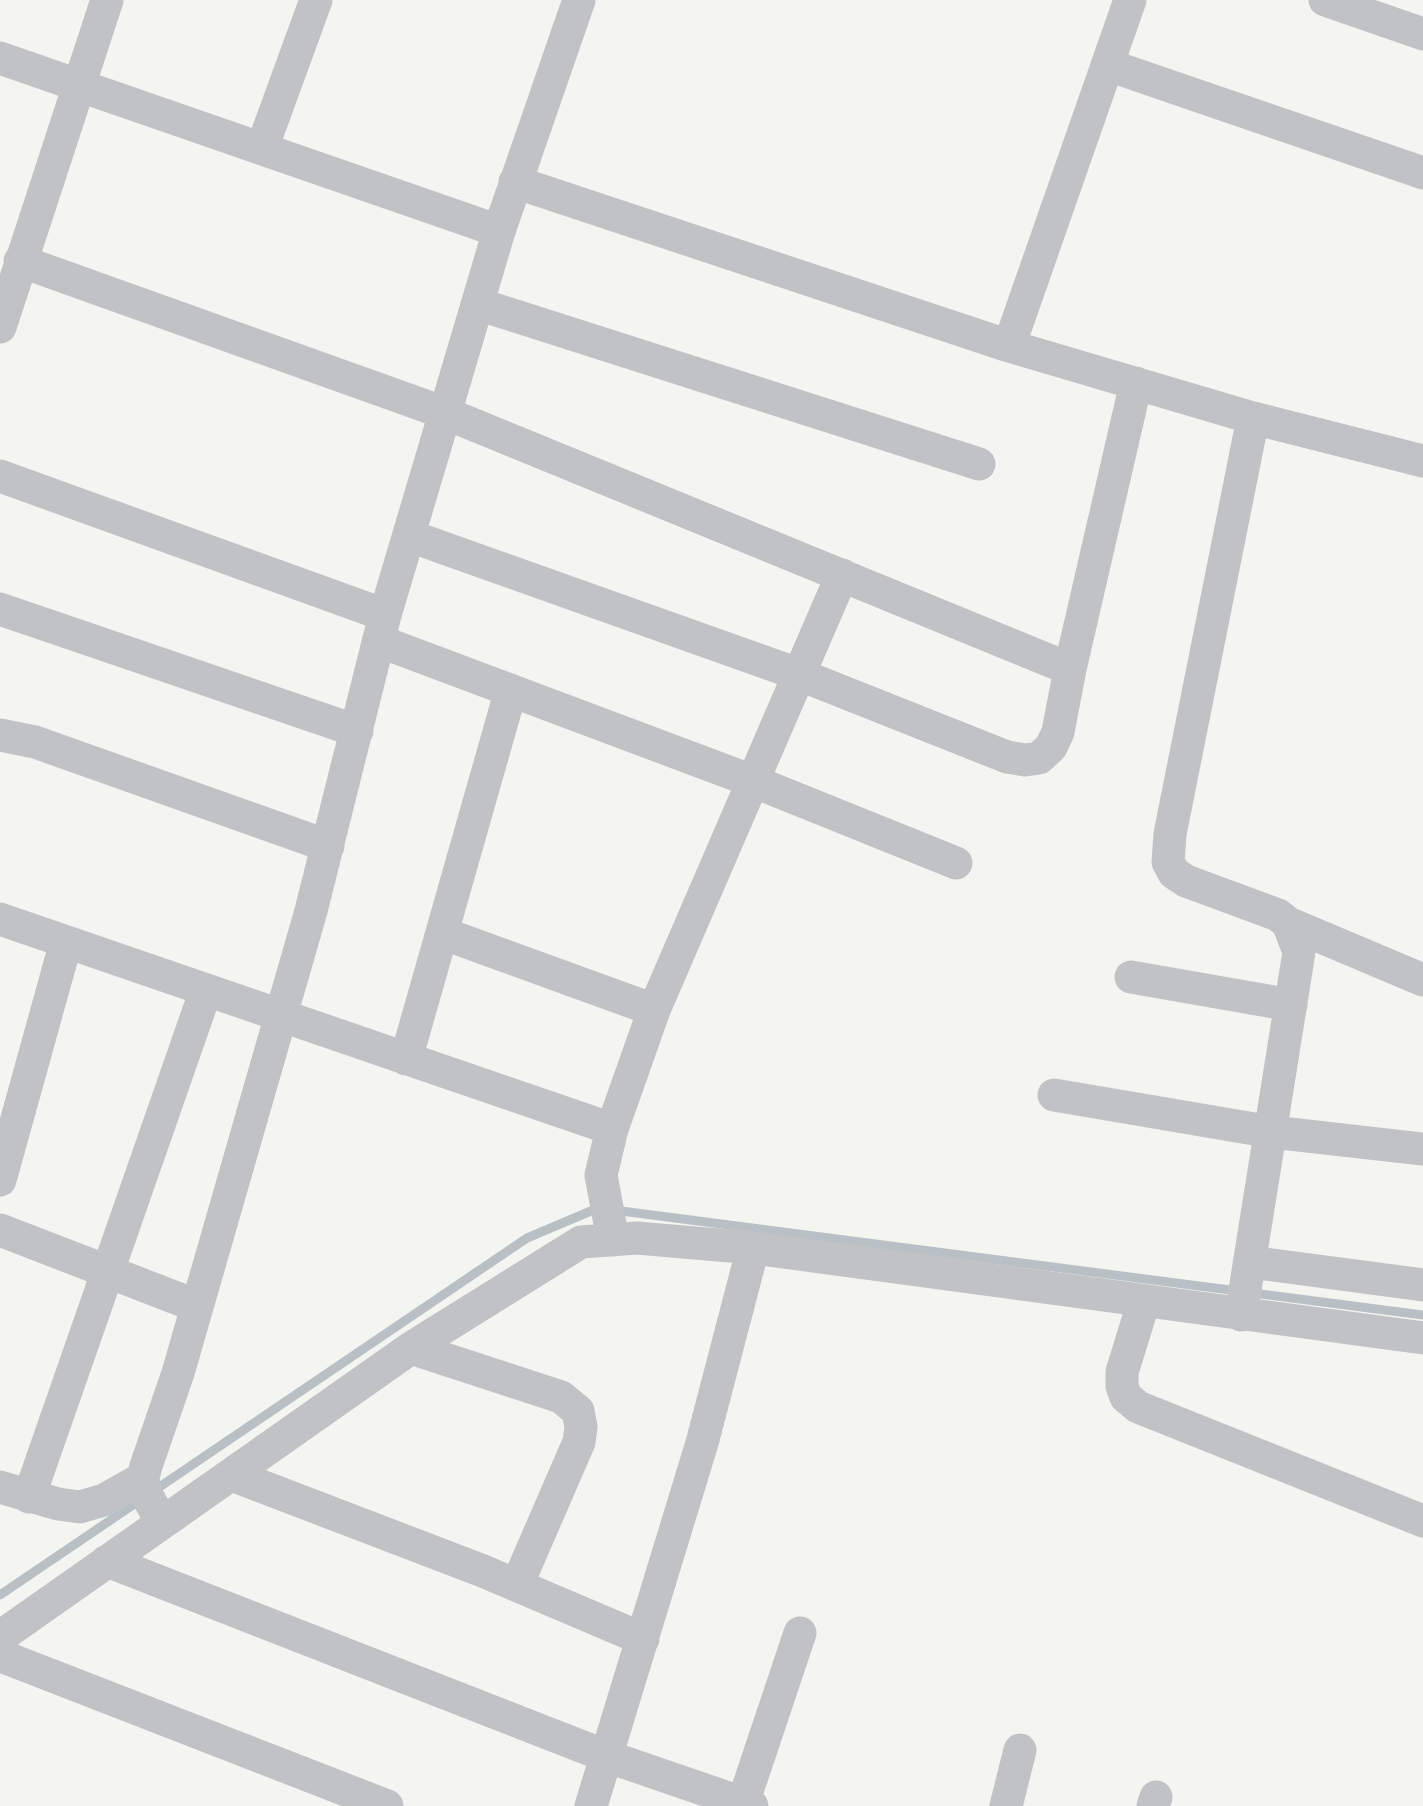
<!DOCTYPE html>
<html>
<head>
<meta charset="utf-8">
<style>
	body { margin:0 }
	canvas { display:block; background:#f4f4f1 }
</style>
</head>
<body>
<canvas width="1423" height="1806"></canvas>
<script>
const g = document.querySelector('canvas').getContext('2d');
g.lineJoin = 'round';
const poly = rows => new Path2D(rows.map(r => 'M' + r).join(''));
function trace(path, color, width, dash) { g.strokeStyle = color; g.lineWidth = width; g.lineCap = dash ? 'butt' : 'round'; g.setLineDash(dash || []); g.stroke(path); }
const stream = poly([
	[0,1595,527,1238,598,1208,1423,1315]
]);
const minor = poly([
	[1325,0,1423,34],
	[0,58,499,231],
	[1108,65,1423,173],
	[262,148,316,0],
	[515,182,1009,346,1253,418,1423,461],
	[20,261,445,413,1070,669,1136,383],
	[478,304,979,464],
	[0,327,107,0],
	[1009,346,1130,0],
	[0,476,385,615],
	[410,536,798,674,1007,757,1025,760,1039,758,1051,747,1058,732,1070,669],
	[0,609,357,731],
	[379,641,755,782,956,863],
	[0,735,35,742,328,846],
	[0,919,612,1129],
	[1288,923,1423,980],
	[442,933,654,1010],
	[1131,977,1291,1005],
	[406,1059,511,690],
	[1054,1095,1272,1132,1423,1149],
	[0,1180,66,942],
	[0,1230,197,1306],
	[613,1240,601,1175,612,1129,654,1010,842,575],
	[1250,1262,1423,1285],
	[1144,1301,1122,1372,1122,1386,1126,1397,1138,1407,1423,1521],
	[1241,1315,1299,952,1288,923,1278,915,1186,881,1174,873,1168,862,1170,834,1253,418],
	[411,1348,561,1397,578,1411,581,1427,579,1442,517,1585],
	[232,1475,483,1571,643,1639],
	[0,1487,58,1504,80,1507,104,1500,143,1478],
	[29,1497,206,990],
	[162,1523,144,1490,143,1478,146,1466,178,1373,311,911,385,615,445,413,499,231,579,0],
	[107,1561,606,1756,752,1806],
	[0,1637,411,1348,581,1242,637,1238,753,1248,1423,1338],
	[1,1656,387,1806],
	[743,1803,800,1633],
	[591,1806,702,1443,753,1248],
	[1006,1806,1020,1750],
	[1153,1806,1156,1797]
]);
trace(stream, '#b9c0c5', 9);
trace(minor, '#c0c2c5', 33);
</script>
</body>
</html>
